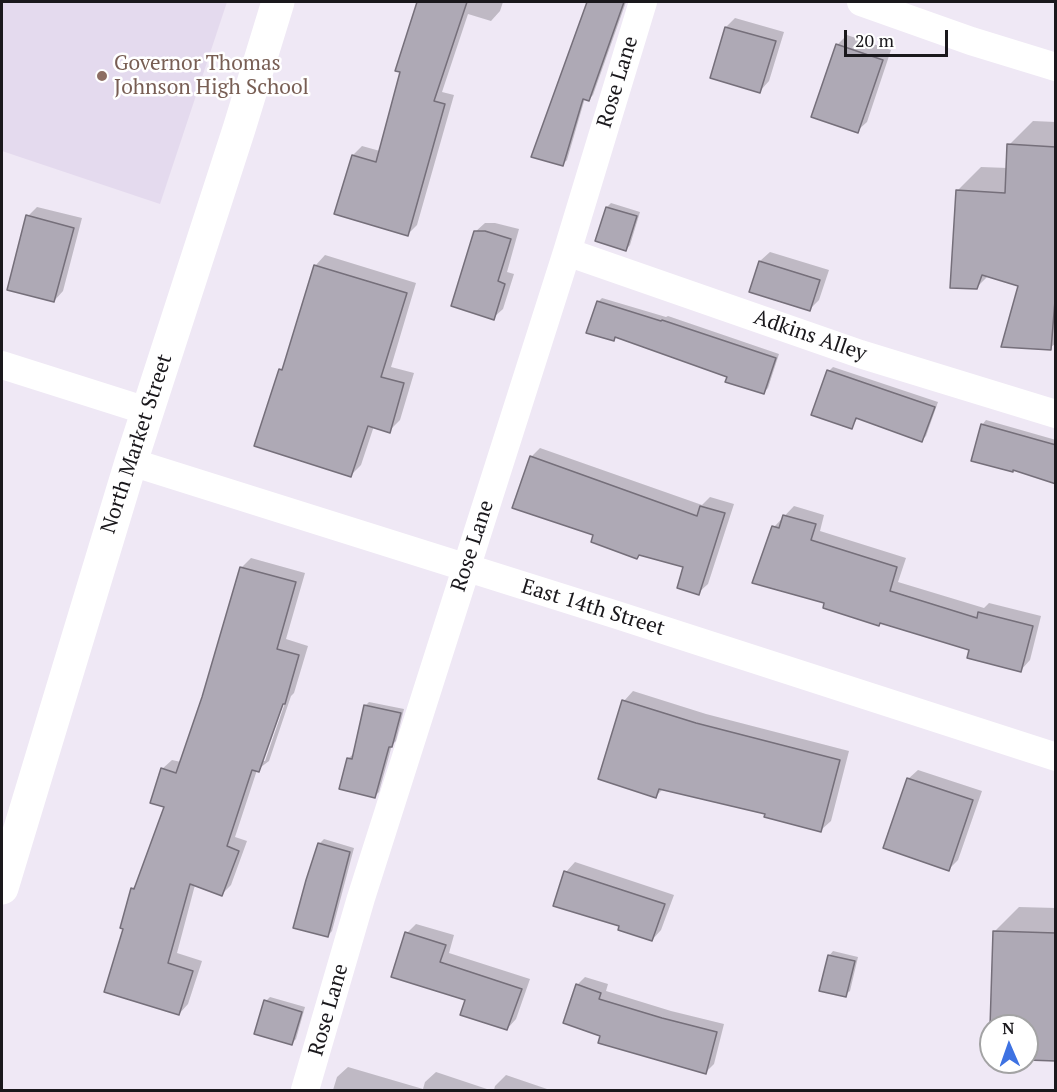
<!DOCTYPE html>
<html>
<head>
<meta charset="utf-8">
<style>
	body { margin:0 }
	#map { position:relative; width:1057px; height:1092px; overflow:hidden; background:#efe8f5; font-family:"PT Serif",serif }
	canvas { display:block }
	.frame { position:absolute; inset:0; border:3px solid #1a181c; pointer-events:none }
	.north { position:absolute; left:979px; top:1014px; width:60px; height:60px; box-sizing:border-box; background:#fff; border:2px solid #a3a3a4; border-radius:50%; rotate:358deg; font-size:16px; font-weight:700; line-height:24px; text-align:center; color:#1a181c }
	.north::after { content:''; display:block; margin:auto; width:21px; height:27px; background:#3e72e2; clip-path:polygon(50% 0,100% 100%,50% 72%,0 100%) }
	.scale { position:absolute; left:844px; top:30px; width:104px; height:27px; box-sizing:border-box; border:3px solid #1a181c; border-top:0; padding-left:8px; font-size:18px; line-height:21px; white-space:nowrap; color:#1a181c; -webkit-text-stroke:4px #fff; paint-order:stroke }
</style>
</head>
<body>
<div id="map">
<canvas width="1057" height="1092"></canvas>
<div class="frame"></div>
<div class="north">N</div>
<div class="scale">20 m</div>
</div>
<script>
const g = document.querySelector('canvas').getContext('2d');
g.lineJoin = 'round';
function fillPath(path, color) { g.fillStyle = color; g.fill(path, 'evenodd'); }
const poly = rows => new Path2D(rows.map(r => 'M' + r).join(''));
function trace(path, color, width, dash) { g.strokeStyle = color; g.lineWidth = width; g.lineCap = dash ? 'butt' : 'round'; g.setLineDash(dash || []); g.stroke(path); }
function write(font, color, halo, rows, align = 'center') {
  g.font = font + ' "PT Serif",serif'; g.lineWidth = 5; g.setLineDash([]); g.textBaseline = 'middle'; g.strokeStyle = halo; g.fillStyle = color; for (const [text, x, y, turn = 0] of rows) {
    g.save(); g.translate(x, y); g.rotate((+turn || 0) * Math.PI / 180); g.textAlign = isNaN(turn) ? turn : align; if (halo) g.strokeText(text, 0, 0); g.fillText(text, 0, 0); g.restore();
  }
}
const built = poly([
	[2,2,227,2,160,204,2,151]
]);
const shadow = poly([
	[426,2,503,2,500,11,491,21,468,14,442,92,454,95,417,225,408,234,353,155,362,146,380,151],
	[588,2,626,2,593,95,589,99,585,98,567,160,563,164,533,156],
	[735,18,784,32,769,81,760,91,726,27],
	[847,35,891,50,867,122,857,131,837,45],
	[1033,121,1056,122,1056,343,1050,348,1020,285,989,275,976,288,957,191,981,167,1008,168,1009,145],
	[611,203,640,212,630,245,626,250,607,207],
	[37,207,82,218,63,291,54,301,28,216],
	[485,223,495,223,519,229,507,272,514,274,503,309,493,318,475,232],
	[770,252,829,270,819,300,810,309,751,291,760,261],
	[325,255,416,283,391,367,414,373,400,420,389,431,374,426,361,465,351,475,280,370,285,365,315,266],
	[602,298,666,317,668,316,779,354,768,388,763,393,729,376,616,336,613,339,598,302],
	[833,367,938,402,926,436,922,440,858,417,852,427,829,371],
	[986,420,1056,440,1056,483,1015,468,982,425],
	[540,448,702,505,710,497,734,504,708,584,698,593,685,565,595,534,531,457],
	[794,506,824,515,820,531,906,558,898,582,984,608,989,603,1041,616,1030,660,1021,670,970,649,826,602,774,527],
	[251,558,305,573,286,639,308,646,294,693,291,696,269,761,257,770,235,837,247,841,231,885,222,894,195,885,177,953,202,961,188,1004,179,1014,125,928,132,889,138,882,166,806,162,769,172,760,181,762,204,697,242,567],
	[284,696,287,697,265,761,262,761],
	[633,691,706,714,849,751,831,821,821,830,767,812,664,788,656,796,624,701],
	[369,702,404,709,396,741,392,745,379,792,374,797,348,759,353,754,355,755,365,706],
	[918,770,982,791,958,860,949,869,908,779],
	[324,839,354,848,332,931,328,936,319,844],
	[575,862,674,895,661,930,652,940,566,872],
	[1019,907,1056,908,1056,1060,1027,1059,1027,1026,992,1026,995,931],
	[416,924,454,935,449,953,530,979,516,1019,507,1029,467,999,407,933],
	[833,951,858,957,850,991,845,995,829,956],
	[585,977,608,984,606,991,671,1011,724,1024,714,1064,706,1072,602,1035,577,985],
	[270,997,305,1007,296,1039,291,1044,266,1001],
	[348,1067,423,1089,425,1082,436,1072,490,1090,333,1090,337,1077],
	[506,1075,550,1090,494,1090,495,1086]
]);
const building = poly([
	[417,2,467,2,434,101,445,104,408,236,334,214,352,155,376,162,400,72,395,71,417,2],
	[587,2,624,2,589,101,583,99,563,166,531,157,587,2],
	[725,27,776,41,760,93,710,78,725,27],
	[836,44,883,60,858,133,811,117,836,44],
	[1007,144,1056,147,1056,288,1051,350,1001,347,1018,286,982,275,977,289,950,288,956,190,1005,193,1007,144],
	[606,207,637,216,626,251,595,241,606,207],
	[26,215,74,228,54,302,7,290,26,215],
	[474,231,485,231,511,239,498,281,505,284,494,320,451,306,474,231],
	[759,261,820,280,810,311,749,292,759,261],
	[314,265,407,293,381,377,404,383,390,433,368,426,351,477,254,446,279,369,282,370,314,265],
	[597,301,661,321,662,320,776,358,764,394,725,382,727,377,615,337,614,341,586,333,597,301],
	[827,370,935,407,922,442,856,418,852,429,811,415,827,370],
	[981,424,1056,445,1056,484,1013,470,1013,472,971,461,981,424],
	[530,456,697,516,700,506,725,513,699,595,677,588,683,567,639,555,637,559,591,542,593,535,512,508,530,456],
	[783,515,816,524,811,540,897,567,890,591,977,618,978,612,1033,626,1021,672,967,658,969,650,880,623,879,626,823,608,824,603,752,583,772,526,779,528,783,515],
	[240,567,296,582,277,649,299,655,285,704,283,704,259,772,252,770,227,846,239,851,222,896,190,884,168,963,193,971,179,1015,104,992,123,929,120,928,131,888,134,889,164,807,150,803,161,768,176,773,202,697,240,567],
	[622,700,696,723,840,760,821,832,764,817,765,814,659,789,656,798,598,779,622,700],
	[364,705,401,713,392,747,389,747,375,798,339,789,347,758,352,759,364,705],
	[907,778,973,800,949,871,883,848,907,778],
	[318,843,350,852,328,937,293,928,306,880,318,843],
	[564,871,665,904,652,941,618,930,619,926,553,906,564,871],
	[993,931,1056,933,1056,1061,1027,1060,1027,1026,991,1026,991,1059,989,1059,993,931],
	[405,932,446,945,440,962,522,989,507,1030,460,1015,465,1000,391,977,405,932],
	[828,955,855,961,846,997,819,991,828,955],
	[576,984,601,993,599,999,662,1018,717,1032,706,1074,598,1043,600,1036,563,1023,576,984],
	[264,1000,302,1012,292,1045,254,1034,264,1000]
]);
const minor = poly([
	[861,2,971,41,1056,67],
	[567,252,860,354,1056,414],
	[2,365,147,411],
	[131,462,617,615,1056,757],
	[305,1090,361,898,567,252,643,2]
]);
const primary = poly([
	[2,888,131,462,239,129,278,2]
]);
const markers = [
	[102,76,6,"#8d6e63"]
];
const educationNames = [
	["Governor Thomas",114,64],
	["Johnson High School",114,88]
];
const streetNames = [
	["Rose Lane",618,82,-73],
	["Adkins Alley",810,336,19],
	["North Market Street",137,444,-72],
	["Rose Lane",473,546,-72],
	["East 14th Street",593,608,17],
	["Rose Lane",329,1010,-74]
];
fillPath(built, '#e4daee');
fillPath(shadow, '#0003');
fillPath(building, '#aea9b5');
trace(building, '#756f7a', 1.5);
trace(minor, '#fff', 28);
trace(primary, '#fff', 33);
for (const [x, y, r, color] of markers) { const dot = new Path2D(); dot.arc(x, y, r, 0, 2 * Math.PI); g.fillStyle = color; g.fill(dot); trace(dot, '#fff', 2); }
write('21px', '#785e54', '#fff', educationNames, 'left');
write('21px', '#1a181c', '#fff', streetNames);
</script>
</body>
</html>
